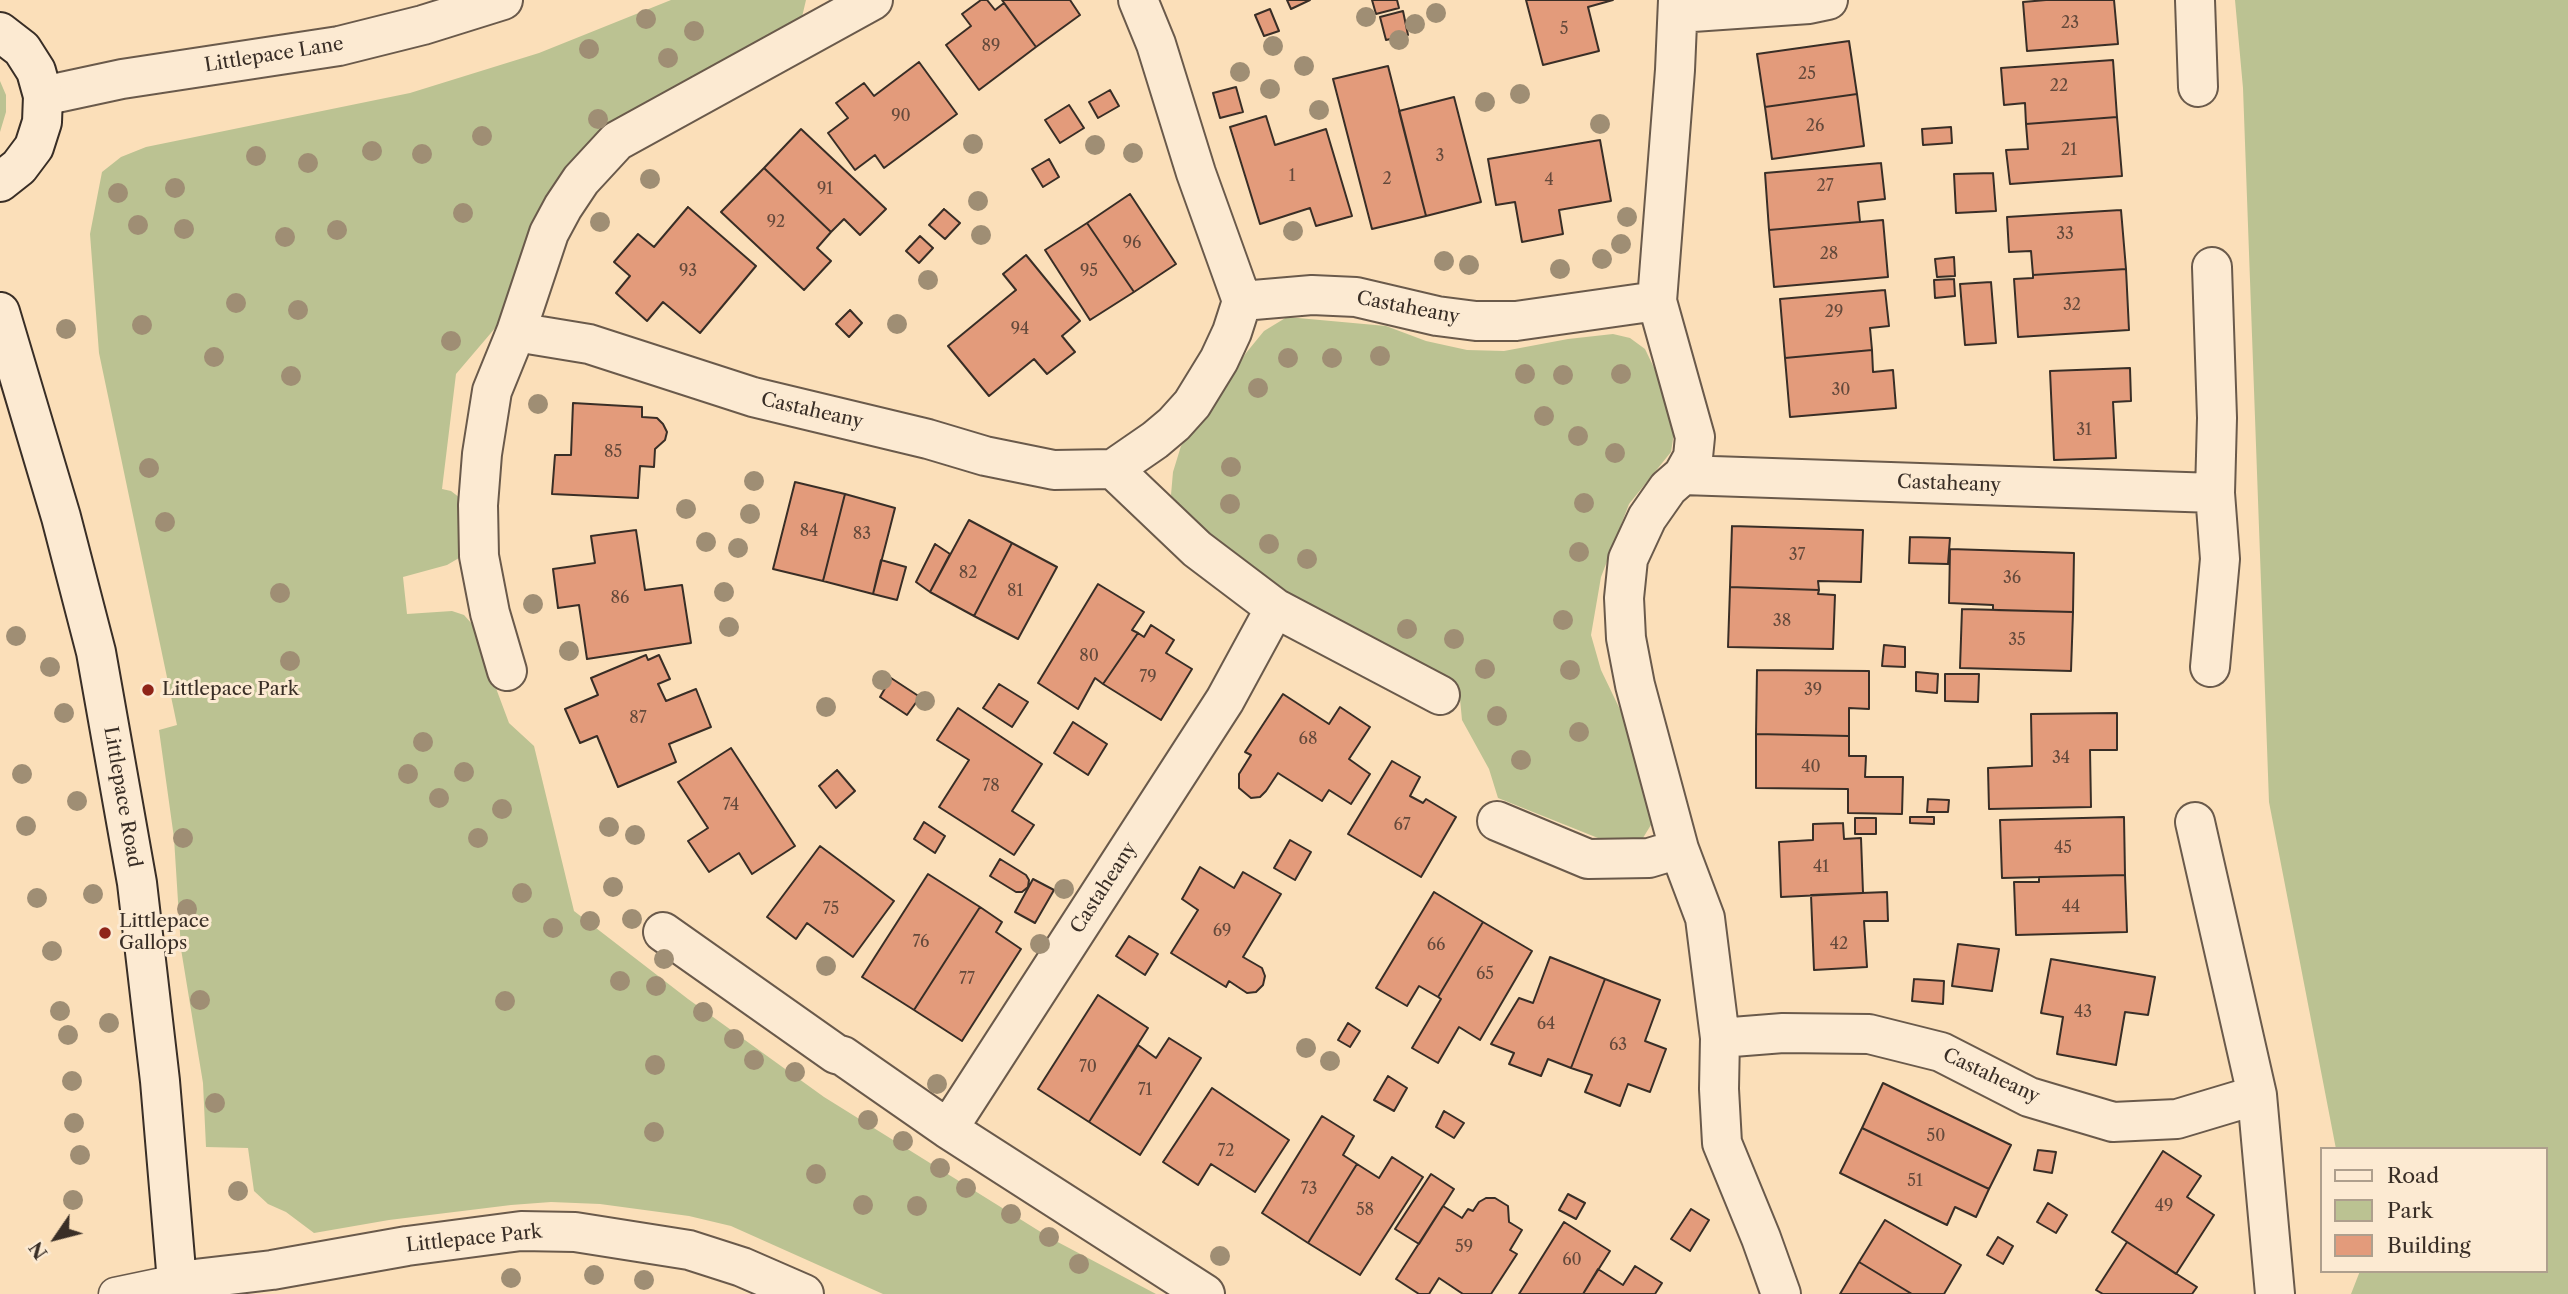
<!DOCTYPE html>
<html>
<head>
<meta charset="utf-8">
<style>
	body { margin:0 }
	#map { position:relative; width:2568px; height:1294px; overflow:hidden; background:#fbdfb9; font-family:"Libre Caslon Text",serif }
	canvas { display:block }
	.legend { position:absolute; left:2320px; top:1147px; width:228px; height:126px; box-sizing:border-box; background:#fcead2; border:2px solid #ae9f8d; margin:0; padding:9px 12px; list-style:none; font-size:21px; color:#392e26 }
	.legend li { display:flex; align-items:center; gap:14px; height:35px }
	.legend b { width:35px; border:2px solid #ae9f8d }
	.north { position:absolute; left:21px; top:1203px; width:70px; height:70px; -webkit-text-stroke:5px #fcead2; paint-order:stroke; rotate:235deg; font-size:19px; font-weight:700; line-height:28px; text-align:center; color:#392e26 }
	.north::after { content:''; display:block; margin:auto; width:24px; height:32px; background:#392e26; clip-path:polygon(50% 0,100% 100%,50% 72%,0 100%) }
</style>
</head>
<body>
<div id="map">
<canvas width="2568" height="1294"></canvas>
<ul class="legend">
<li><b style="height:9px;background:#fcead2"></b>Road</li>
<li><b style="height:19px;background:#bbc292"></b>Park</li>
<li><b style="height:19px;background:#e39b7b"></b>Building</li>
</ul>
<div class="north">N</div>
</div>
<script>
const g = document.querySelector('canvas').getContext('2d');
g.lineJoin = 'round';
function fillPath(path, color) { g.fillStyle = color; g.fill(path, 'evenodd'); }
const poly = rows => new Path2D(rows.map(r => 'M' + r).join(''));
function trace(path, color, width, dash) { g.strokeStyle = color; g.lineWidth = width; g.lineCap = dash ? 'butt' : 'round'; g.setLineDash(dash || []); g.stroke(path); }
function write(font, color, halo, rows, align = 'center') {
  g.font = font + ' "Libre Caslon Text",serif'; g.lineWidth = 6; g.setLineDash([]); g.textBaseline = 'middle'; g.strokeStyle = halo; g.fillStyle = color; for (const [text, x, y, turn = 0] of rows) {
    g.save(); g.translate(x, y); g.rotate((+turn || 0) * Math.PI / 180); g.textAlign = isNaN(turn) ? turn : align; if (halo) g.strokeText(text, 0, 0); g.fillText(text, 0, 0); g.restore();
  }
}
const green = poly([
	[671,0,806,0,802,17,729,60,627,112,588,145,502,320,456,374,442,489,451,491,464,501,466,537,459,558,447,565,403,577,407,614,452,611,464,615,472,624,509,723,534,746,574,911,688,999,824,1097,1052,1239,1156,1294,883,1294,731,1226,689,1216,600,1204,551,1202,511,1205,389,1220,314,1233,286,1212,268,1204,254,1191,248,1148,206,1147,203,1083,181,949,174,838,159,730,177,725,99,353,90,234,102,172,121,157,146,147,410,93,539,53],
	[2235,0,2568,0,2568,1294,2351,1294,2360,1271,2545,1271,2545,1149,2336,1149,2269,802,2243,88],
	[0,81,6,95,6,112,0,132],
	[1287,317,1386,326,1426,341,1467,350,1504,351,1568,339,1613,334,1630,338,1645,349,1657,374,1674,433,1671,452,1629,504,1601,577,1591,635,1601,670,1626,722,1654,820,1638,846,1613,844,1498,798,1489,769,1462,720,1460,699,1445,680,1308,610,1243,569,1179,507,1171,495,1173,472,1181,446,1216,400,1246,353,1264,331]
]);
const building = poly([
	[981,0,987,0,995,10,1004,3,1036,47,979,90,946,45,971,26,962,14,981,0],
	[1002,0,1070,0,1080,15,1036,47,1002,0],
	[1287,0,1310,0,1291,9,1287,0],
	[1372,0,1397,0,1399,8,1376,14,1372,0],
	[1526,0,1613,0,1588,7,1599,51,1543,65,1526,0],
	[2046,0,2114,0,2118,44,2027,51,2023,2,2046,0],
	[1270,9,1279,31,1264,36,1255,15,1270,9],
	[1403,11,1408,35,1386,40,1380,17,1403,11],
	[1849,41,1857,94,1765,107,1757,54,1849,41],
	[2113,60,2117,117,2026,124,2025,103,2004,105,2001,68,2113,60],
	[919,62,957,114,884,168,875,155,855,170,828,133,848,118,836,103,864,83,874,96,919,62],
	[1388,66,1426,216,1372,229,1333,79,1388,66],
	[1236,87,1243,112,1220,118,1213,93,1236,87],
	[1110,90,1119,106,1098,118,1089,102,1110,90],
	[1857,94,1864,146,1772,159,1765,107,1857,94],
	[1454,97,1481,202,1426,216,1399,111,1454,97],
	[1069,105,1084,128,1060,143,1045,120,1069,105],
	[1266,116,1275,145,1326,129,1352,216,1316,226,1310,208,1260,224,1230,127,1266,116],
	[2117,117,2122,176,2010,184,2006,150,2028,149,2026,124,2117,117],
	[1951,127,1952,143,1923,145,1922,129,1951,127],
	[801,129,886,209,860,235,844,219,831,232,764,168,801,129],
	[1600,140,1611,201,1559,210,1563,234,1522,242,1515,202,1496,205,1488,159,1600,140],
	[1049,159,1059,177,1043,187,1032,169,1049,159],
	[1881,163,1885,199,1858,202,1860,222,1769,230,1765,173,1881,163],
	[764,168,831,232,817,248,831,261,804,290,721,212,764,168],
	[1993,173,1996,211,1956,213,1954,174,1993,173],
	[1130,194,1176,264,1134,292,1087,223,1130,194],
	[688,207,756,266,700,333,663,302,647,321,616,293,630,276,614,262,638,234,654,247,688,207],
	[944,209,960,223,945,239,929,225,944,209],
	[2121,210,2126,269,2033,275,2031,251,2009,252,2007,217,2121,210],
	[1883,220,1888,277,1774,287,1769,230,1883,220],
	[1087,223,1134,292,1090,320,1045,250,1087,223],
	[920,236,933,248,919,263,906,251,920,236],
	[1026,255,1080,321,1062,336,1075,352,1047,374,1034,359,989,396,948,346,1016,290,1003,274,1026,255],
	[1954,257,1955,276,1937,277,1935,259,1954,257],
	[2126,269,2129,330,2018,337,2014,279,2033,278,2033,275,2126,269],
	[1954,279,1955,296,1935,298,1934,280,1954,279],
	[1991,282,1996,343,1965,345,1960,284,1991,282],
	[1885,290,1889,326,1870,328,1872,350,1785,358,1780,299,1885,290],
	[850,310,862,323,849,337,836,324,850,310],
	[1872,350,1873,372,1893,370,1896,408,1790,417,1785,358,1872,350],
	[2130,368,2131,401,2113,402,2116,458,2054,460,2050,371,2130,368],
	[573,403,642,407,642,417,657,418,663,424,667,432,665,440,655,449,654,467,640,466,638,498,552,494,555,455,571,455,573,403],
	[795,482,845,494,823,581,773,569,795,482],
	[845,494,895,508,873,594,823,581,845,494],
	[969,520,1012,543,974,616,930,592,969,520],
	[1732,526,1863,530,1861,582,1818,581,1819,590,1730,587,1732,526],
	[636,530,645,590,682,585,691,643,587,659,579,605,558,608,553,569,595,563,591,536,636,530],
	[1910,537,1950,538,1948,564,1909,563,1910,537],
	[1012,543,1057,567,1018,639,974,616,1012,543],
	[935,544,950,554,930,592,916,582,935,544],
	[1950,549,2074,553,2073,612,1993,610,1993,605,1949,603,1950,549],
	[881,560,906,567,897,600,873,594,881,560],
	[1098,584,1144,612,1132,630,1138,633,1103,684,1095,678,1078,709,1038,683,1098,584],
	[1730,587,1819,590,1818,594,1835,595,1833,649,1728,647,1730,587],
	[1962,609,2073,612,2071,671,1960,668,1962,609],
	[1151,625,1174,640,1166,653,1192,669,1161,720,1103,684,1138,633,1144,637,1151,625],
	[1884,645,1905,647,1905,667,1882,666,1884,645],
	[646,655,648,660,659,655,670,679,658,684,666,701,696,689,711,727,669,744,676,762,618,787,597,736,580,743,565,709,598,695,591,678,646,655],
	[1757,670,1869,671,1869,709,1849,708,1849,736,1756,734,1757,670],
	[1916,672,1938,674,1937,693,1916,691,1916,672],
	[1945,674,1979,674,1978,702,1945,701,1945,674],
	[891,678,920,697,907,715,880,697,891,678],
	[999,684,1028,702,1012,727,983,708,999,684],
	[1283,694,1329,724,1340,707,1370,727,1349,759,1370,774,1351,804,1329,790,1322,801,1278,773,1266,791,1260,797,1251,798,1239,788,1239,774,1251,755,1245,752,1283,694],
	[958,708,1042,764,1012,811,1034,825,1014,855,939,807,969,760,937,740,958,708],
	[2117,713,2117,750,2090,750,2091,807,1989,809,1988,768,2032,766,2031,714,2117,713],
	[1073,722,1107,744,1088,775,1054,753,1073,722],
	[1756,734,1849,736,1849,756,1866,756,1865,777,1903,777,1902,814,1848,813,1848,789,1756,788,1756,734],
	[731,748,795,846,752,874,739,853,709,872,688,841,708,828,678,782,731,748],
	[1392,761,1420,777,1410,796,1423,803,1426,799,1456,817,1421,877,1348,834,1392,761],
	[837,770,855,791,836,808,819,786,837,770],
	[1928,799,1949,800,1948,812,1927,812,1928,799],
	[1910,817,1934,817,1934,824,1910,823,1910,817],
	[2124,817,2125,875,2002,878,2000,820,2124,817],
	[1855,818,1876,818,1876,834,1855,834,1855,818],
	[924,822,945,836,935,853,914,839,924,822],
	[1843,823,1844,839,1861,838,1863,893,1781,897,1779,842,1813,840,1813,824,1843,823],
	[1290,840,1311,852,1295,880,1274,868,1290,840],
	[820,846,894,901,853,957,807,923,796,939,767,917,820,846],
	[1000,859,1026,875,1029,880,1028,887,1022,892,1016,892,990,876,1000,859],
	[1200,867,1234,888,1243,872,1281,894,1243,957,1262,968,1265,976,1263,985,1256,992,1247,993,1229,981,1226,987,1171,953,1198,910,1182,899,1200,867],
	[928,874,980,907,914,1010,862,977,928,874],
	[2125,875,2127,932,2016,935,2014,882,2039,882,2039,877,2125,875],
	[1033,879,1054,890,1035,923,1015,912,1033,879],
	[1434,892,1483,922,1438,997,1419,986,1407,1006,1376,988,1434,892],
	[1887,892,1888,921,1864,921,1867,967,1814,970,1811,895,1887,892],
	[980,907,1002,922,996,932,1021,949,962,1041,914,1010,980,907],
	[1483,922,1532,951,1480,1040,1459,1027,1438,1063,1412,1048,1441,999,1438,997,1483,922],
	[1129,936,1158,954,1145,975,1116,956,1129,936],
	[1958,944,1999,949,1992,991,1952,986,1958,944],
	[1550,957,1605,979,1571,1068,1548,1059,1541,1076,1509,1064,1514,1053,1491,1044,1519,998,1533,1003,1550,957],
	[2051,959,2155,977,2148,1015,2125,1012,2116,1065,2057,1054,2063,1017,2041,1013,2051,959],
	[1605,979,1660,1000,1645,1041,1666,1049,1650,1092,1628,1084,1620,1106,1585,1092,1592,1075,1571,1068,1605,979],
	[1914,979,1944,981,1943,1004,1912,1001,1914,979],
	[1098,995,1148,1028,1089,1122,1038,1089,1098,995],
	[1348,1023,1360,1031,1350,1047,1338,1040,1348,1023],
	[1169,1038,1201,1058,1140,1155,1089,1122,1138,1045,1156,1058,1169,1038],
	[1388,1076,1407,1088,1394,1111,1374,1100,1388,1076],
	[1883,1083,2011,1145,1989,1189,1862,1128,1883,1083],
	[1212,1088,1289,1140,1255,1192,1211,1164,1198,1185,1163,1162,1212,1088],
	[1444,1111,1464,1123,1454,1138,1436,1127,1444,1111],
	[1322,1116,1354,1136,1343,1155,1357,1164,1308,1243,1262,1213,1322,1116],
	[1862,1128,1989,1189,1976,1217,1955,1207,1947,1225,1840,1173,1862,1128],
	[2038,1150,2056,1152,2052,1173,2034,1170,2038,1150],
	[2163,1151,2201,1176,2187,1197,2214,1215,2176,1274,2112,1232,2163,1151],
	[1392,1157,1423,1177,1360,1275,1308,1243,1357,1164,1379,1178,1392,1157],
	[1431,1174,1454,1189,1419,1244,1395,1229,1431,1174],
	[1568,1194,1585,1203,1576,1219,1559,1210,1568,1194],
	[1486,1198,1495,1198,1508,1206,1509,1222,1522,1230,1510,1250,1517,1254,1491,1294,1463,1294,1439,1278,1429,1294,1419,1294,1396,1279,1443,1206,1462,1218,1468,1209,1473,1211,1479,1202,1486,1198],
	[2048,1203,2067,1215,2056,1233,2037,1222,2048,1203],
	[1691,1209,1709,1220,1690,1251,1671,1239,1691,1209],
	[1885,1220,1961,1265,1944,1294,1912,1294,1859,1262,1885,1220],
	[1564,1222,1610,1251,1583,1294,1519,1294,1564,1222],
	[1998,1237,2013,1246,2003,1264,1987,1255,1998,1237],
	[2127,1242,2197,1287,2192,1294,2103,1294,2096,1290,2127,1242],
	[1859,1262,1912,1294,1840,1294,1859,1262],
	[1635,1266,1662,1283,1655,1294,1583,1294,1598,1269,1623,1285,1635,1266]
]);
const lane = poly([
	[115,1294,177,1281]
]);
const street = poly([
	[1138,0,1156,44,1196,173,1242,301,1312,295,1356,297,1437,316,1476,321,1516,321,1657,301],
	[1678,0,1675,70,1657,301,1695,437,1693,457,1683,475,1668,488,1647,518,1628,559,1624,598,1626,638,1635,685,1679,849,1705,918,1720,1038,1719,1089,1722,1143,1761,1238,1781,1294],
	[2195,0,2198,87],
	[1678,13,1809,4,1828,0],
	[43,96,122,79,339,46,423,25,503,0],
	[516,332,589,344,753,397,928,439,985,456,1054,470,1113,469,1197,549,1275,608,1225,700,948,1129],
	[1113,469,1155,440,1174,424,1192,404,1219,360,1232,332,1242,301],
	[1683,475,2215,493],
	[1275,608,1440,695],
	[2210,667,2220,559,2215,493,2217,418,2212,267],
	[507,671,490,613,479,556,478,505,482,454,492,391,516,332,549,233,563,207,581,180,617,141,873,0],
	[1497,821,1588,859,1649,858,1679,849],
	[2195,822,2257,1095,2275,1294],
	[663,932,836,1054,843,1056,948,1129,1205,1294],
	[1720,1038,1783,1033,1869,1034,1941,1052,2029,1097,2113,1122,2177,1119,2257,1095],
	[177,1281,272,1270,407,1246,521,1231,575,1232,689,1250,742,1267,804,1294]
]);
const secondary = poly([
	[0,32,22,49,36,71,43,96,42,122,34,147,19,167,0,182],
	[0,312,61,517,96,652,137,883,160,1081,178,1294]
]);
const trees = [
	[1436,13],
	[1366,17],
	[646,19],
	[1415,24],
	[694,31],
	[1399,40],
	[1273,46],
	[589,49],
	[668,58],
	[1304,66],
	[1240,72],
	[1270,89],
	[1520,94],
	[1485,102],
	[1319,110],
	[598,119],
	[1600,124],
	[482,136],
	[973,144],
	[1095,145],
	[372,151],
	[1133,153],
	[422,154],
	[256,156],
	[308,163],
	[650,179],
	[175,188],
	[118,193],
	[978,201],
	[463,213],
	[1627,217],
	[600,222],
	[138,225],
	[184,229],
	[337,230],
	[1293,231],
	[981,235],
	[285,237],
	[1621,244],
	[1602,259],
	[1444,261],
	[1469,265],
	[1560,269],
	[928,280],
	[236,303],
	[298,310],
	[897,324],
	[142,325],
	[66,329],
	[451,341],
	[1380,356],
	[214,357],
	[1288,358],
	[1332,358],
	[1525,374],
	[1621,374],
	[1563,375],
	[291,376],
	[1258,388],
	[538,404],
	[1544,416],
	[1578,436],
	[1615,453],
	[1231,467],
	[149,468],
	[754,481],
	[1584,503],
	[1230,504],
	[686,509],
	[750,514],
	[165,522],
	[706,542],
	[1269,544],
	[738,548],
	[1579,552],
	[1307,559],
	[724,592],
	[280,593],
	[533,604],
	[1563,620],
	[729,627],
	[1407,629],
	[16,636],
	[1454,639],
	[569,651],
	[290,661],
	[50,667],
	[1485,669],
	[1570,670],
	[882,680],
	[925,701],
	[826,707],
	[64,713],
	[1497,716],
	[1579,732],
	[423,742],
	[1521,760],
	[464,772],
	[22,774],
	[408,774],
	[439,798],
	[77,801],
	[502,809],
	[26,826],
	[609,827],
	[635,835],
	[183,838],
	[478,838],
	[613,887],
	[1064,889],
	[522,893],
	[93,894],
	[37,898],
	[187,909],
	[632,919],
	[590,921],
	[553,928],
	[1040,944],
	[52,951],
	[664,959],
	[826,966],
	[620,981],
	[656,986],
	[200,1000],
	[505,1001],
	[60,1011],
	[703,1012],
	[109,1023],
	[68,1035],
	[734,1039],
	[1306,1048],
	[754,1060],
	[1330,1061],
	[655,1065],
	[795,1072],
	[72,1081],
	[937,1084],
	[215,1103],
	[868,1120],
	[74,1123],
	[654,1132],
	[903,1141],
	[80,1155],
	[940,1168],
	[816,1174],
	[966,1188],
	[238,1191],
	[73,1200],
	[863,1205],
	[917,1206],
	[1011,1214],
	[1049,1237],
	[1220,1256],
	[1079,1264],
	[594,1275],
	[511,1278],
	[644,1280]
];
const markers = [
	[148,690,7,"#8f2418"],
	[105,933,7,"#8f2418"]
];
const numberNames = [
	["23",2070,23],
	["5",1564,29],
	["89",991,46],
	["25",1807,74],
	["22",2059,86],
	["90",901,116],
	["26",1815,126],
	["21",2069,150],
	["3",1440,156],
	["1",1292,176],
	["2",1387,179],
	["4",1549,180],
	["27",1825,186],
	["91",825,189],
	["92",776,222],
	["33",2065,234],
	["96",1132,243],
	["28",1829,254],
	["93",688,271],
	["95",1089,271],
	["32",2072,305],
	["29",1834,312],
	["94",1020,329],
	["30",1841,390],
	["31",2084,430],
	["85",613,452],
	["84",809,531],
	["83",862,534],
	["37",1797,555],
	["82",968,573],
	["36",2012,578],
	["81",1015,591],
	["86",620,598],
	["38",1782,621],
	["35",2017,640],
	["80",1089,656],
	["79",1148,677],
	["39",1813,690],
	["87",638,718],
	["68",1308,739],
	["34",2061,758],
	["40",1811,767],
	["78",991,786],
	["74",731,805],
	["67",1402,825],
	["45",2063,848],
	["41",1821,867],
	["44",2071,907],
	["75",831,909],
	["69",1222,931],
	["76",921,942],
	["42",1839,944],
	["66",1436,945],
	["65",1485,974],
	["77",967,979],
	["43",2083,1012],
	["64",1546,1024],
	["63",1618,1045],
	["70",1088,1067],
	["71",1145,1090],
	["50",1936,1136],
	["72",1226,1151],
	["51",1915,1181],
	["73",1309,1189],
	["49",2164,1206],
	["58",1365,1210],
	["59",1464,1247],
	["60",1572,1260]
];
const streetNames = [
	["Littlepace Lane",274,55,-9],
	["Castaheany",1408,308,11],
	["Castaheany",812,411,13],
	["Castaheany",1949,484,2],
	["Littlepace Road",122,797,80],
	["Castaheany",1104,888,-57],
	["Castaheany",1991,1076,25],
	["Littlepace Park",474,1239,-6]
];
const poiNames = [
	["Littlepace Park",162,690],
	["Littlepace",119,922],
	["Gallops",119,944]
];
fillPath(green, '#bbc292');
fillPath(building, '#e39b7b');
trace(building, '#392e26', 2);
trace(lane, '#6a5a4b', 35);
trace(street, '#6a5a4b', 42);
trace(secondary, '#392e26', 42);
trace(lane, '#fcead2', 32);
trace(street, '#fcead2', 38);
trace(secondary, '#fcead2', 38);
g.fillStyle = '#9f8e74';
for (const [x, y] of trees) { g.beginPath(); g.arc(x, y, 10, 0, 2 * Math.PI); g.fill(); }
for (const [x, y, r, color] of markers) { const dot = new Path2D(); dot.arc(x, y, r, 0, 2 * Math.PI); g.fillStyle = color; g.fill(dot); trace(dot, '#fcead2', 2.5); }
write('16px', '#64493b', null, numberNames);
write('19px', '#392e26', '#fcead2', streetNames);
write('19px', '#392e26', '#fcead2', poiNames, 'left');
</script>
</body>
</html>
